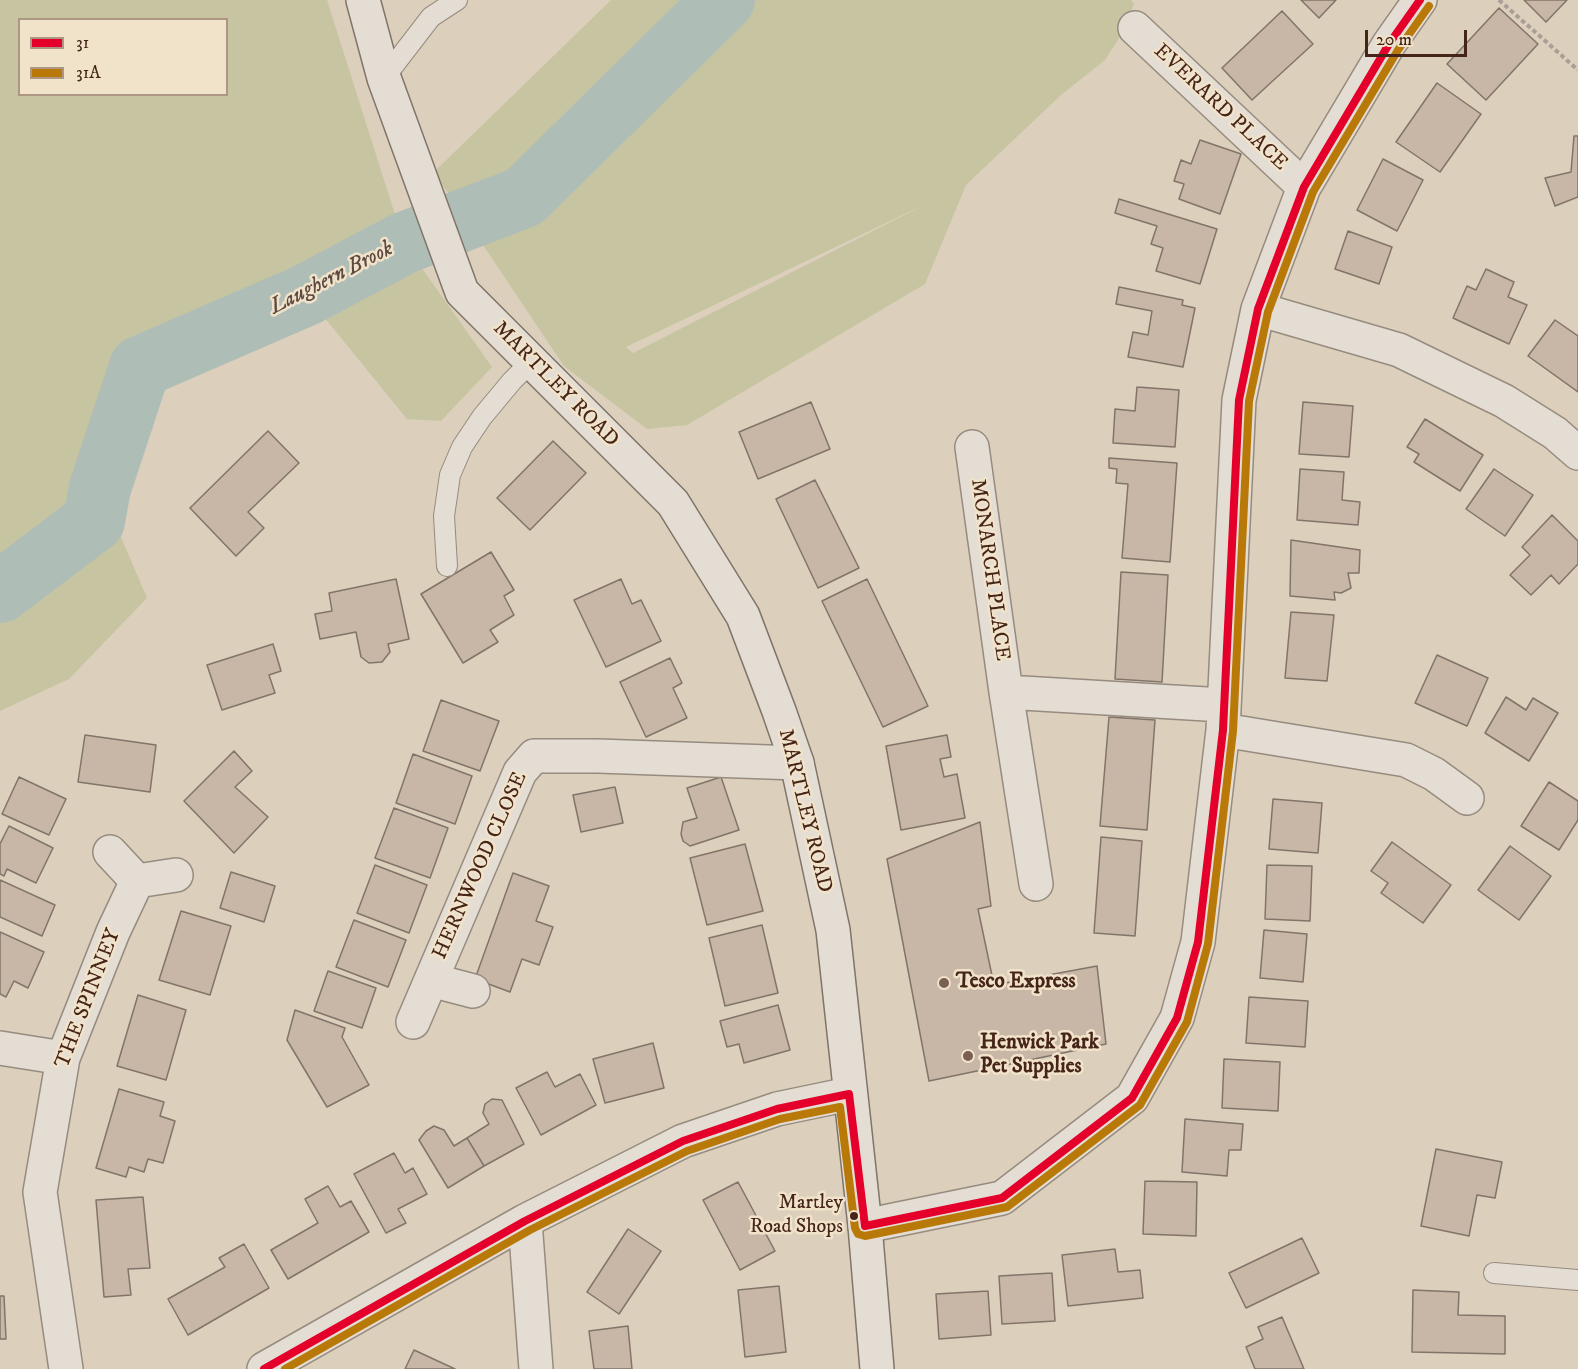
<!DOCTYPE html>
<html>
<head>
<meta charset="utf-8">
<style>
	body { margin:0 }
	#map { position:relative; width:1578px; height:1369px; overflow:hidden; background:#dccfbb; font-family:"IM FELL DW Pica",serif }
	canvas { display:block }
	.legend { position:absolute; left:18px; top:18px; width:210px; height:78px; box-sizing:border-box; background:#f1e2ca; border:2px solid #ad9683; margin:0; padding:8px 10px; list-style:none; font-size:18px; color:#462519 }
	.legend li { display:flex; align-items:center; gap:12px; height:30px }
	.legend b { width:30px; border:2px solid #ad9683 }
	.scale { position:absolute; left:1365px; top:30px; width:102px; height:27px; box-sizing:border-box; border:3px solid #462519; border-top:0; padding-left:8px; font-size:18px; line-height:21px; white-space:nowrap; color:#462519; -webkit-text-stroke:4px #f1e2ca; paint-order:stroke }
</style>
</head>
<body>
<div id="map">
<canvas width="1578" height="1369"></canvas>
<ul class="legend">
<li><b style="height:8px;background:#e4002b"></b>31</li>
<li><b style="height:8px;background:#b97909"></b>31A</li>
</ul>
<div class="scale">20 m</div>
</div>
<script>
const g = document.querySelector('canvas').getContext('2d');
g.lineJoin = 'round';
function fillPath(path, color) { g.fillStyle = color; g.fill(path, 'evenodd'); }
const poly = rows => new Path2D(rows.map(r => 'M' + r).join(''));
function trace(path, color, width, dash) { g.strokeStyle = color; g.lineWidth = width; g.lineCap = dash ? 'butt' : 'round'; g.setLineDash(dash || []); g.stroke(path); }
function write(font, color, halo, rows, align = 'center') {
  g.font = font + ' "IM FELL DW Pica",serif'; g.lineWidth = 5; g.setLineDash([]); g.textBaseline = 'middle'; g.strokeStyle = halo; g.fillStyle = color; for (const [text, x, y, turn = 0] of rows) {
    g.save(); g.translate(x, y); g.rotate((+turn || 0) * Math.PI / 180); g.textAlign = isNaN(turn) ? turn : align; if (halo) g.strokeText(text, 0, 0); g.fillText(text, 0, 0); g.restore();
  }
}
const green = poly([
	[0,0,327,0,404,243,492,367,441,421,407,419,306,295,140,367,100,488,147,598,69,679,0,711],
	[20,20,226,20,226,94,20,94],
	[611,0,1131,0,1134,4,1121,35,1105,60,1061,95,966,185,925,284,687,425,647,429,564,366,434,172],
	[930,202,633,353,626,347]
]);
const river = poly([
	[0,592,94,521,100,488,140,367,306,295,404,243,524,197,724,0]
]);
const building = poly([
	[1301,0,1336,0,1319,18,1301,0],
	[1524,0,1567,0,1546,22,1524,0],
	[1499,8,1538,44,1486,100,1447,64,1499,8],
	[1282,11,1313,44,1252,100,1222,68,1282,11],
	[1437,83,1481,114,1440,172,1396,142,1437,83],
	[1574,136,1578,136,1578,197,1555,206,1545,178,1571,172,1574,136],
	[1200,140,1241,154,1220,214,1179,199,1184,184,1174,181,1181,160,1191,164,1200,140],
	[1383,159,1423,180,1397,231,1357,210,1383,159],
	[1119,199,1217,229,1200,284,1156,271,1163,248,1151,244,1157,226,1115,213,1119,199],
	[1348,231,1392,247,1379,284,1335,269,1348,231],
	[1486,269,1514,282,1508,297,1527,305,1509,344,1453,318,1467,286,1476,290,1486,269],
	[1119,287,1183,300,1182,305,1195,308,1183,367,1128,357,1133,332,1148,335,1152,311,1116,304,1119,287],
	[1555,320,1578,336,1578,392,1528,356,1555,320],
	[1137,387,1179,390,1175,447,1113,443,1115,409,1135,411,1137,387],
	[811,402,830,449,758,479,739,432,811,402],
	[1303,402,1353,406,1349,457,1299,454,1303,402],
	[1425,419,1483,455,1460,491,1414,462,1419,454,1407,447,1425,419],
	[268,431,299,463,248,512,264,528,236,556,190,508,268,431],
	[553,441,586,473,530,530,497,498,553,441],
	[1109,458,1177,463,1170,562,1122,558,1128,484,1116,483,1117,469,1109,468,1109,458],
	[1300,469,1344,472,1342,500,1360,502,1358,525,1297,520,1300,469],
	[1494,469,1533,495,1505,536,1466,509,1494,469],
	[815,480,859,568,818,588,776,499,815,480],
	[1552,515,1578,541,1578,564,1559,584,1551,575,1531,595,1510,575,1530,555,1522,547,1552,515],
	[1291,540,1360,550,1359,573,1348,573,1351,588,1341,593,1334,592,1335,600,1290,596,1291,540],
	[491,552,514,590,504,596,514,615,490,630,498,642,463,663,421,594,491,552],
	[1121,572,1168,575,1162,682,1115,679,1121,572],
	[396,579,409,639,388,644,390,652,382,662,369,663,361,657,356,632,320,639,315,614,332,611,329,593,396,579],
	[621,579,632,604,641,600,661,641,606,667,574,600,621,579],
	[867,579,928,706,883,727,822,601,867,579],
	[1291,612,1334,615,1327,681,1285,678,1291,612],
	[273,644,281,671,269,675,275,693,222,710,207,665,273,644],
	[1437,655,1488,678,1467,726,1415,703,1437,655],
	[670,658,682,683,673,688,687,718,646,737,620,682,670,658],
	[1506,697,1526,710,1533,698,1558,713,1529,761,1485,733,1506,697],
	[441,700,499,721,480,771,423,751,441,700],
	[1109,717,1155,720,1147,830,1100,826,1109,717],
	[85,735,156,745,150,792,78,782,85,735],
	[947,735,951,757,940,759,944,777,957,774,965,818,901,830,886,746,947,735],
	[234,751,252,771,235,787,268,817,234,853,184,801,234,751],
	[413,754,472,776,455,824,396,803,413,754],
	[19,777,66,799,49,835,2,814,19,777],
	[721,777,739,830,690,846,683,841,681,834,683,822,697,818,687,788,721,777],
	[1549,782,1578,801,1578,820,1559,850,1521,826,1549,782],
	[615,787,623,823,581,832,573,795,615,787],
	[1273,799,1322,803,1318,853,1269,849,1273,799],
	[394,808,448,828,430,878,375,858,394,808],
	[980,822,991,906,978,909,994,985,1097,966,1106,1044,929,1081,887,859,980,822],
	[9,826,53,848,36,883,7,869,4,876,0,874,0,844,9,826],
	[1101,837,1142,841,1135,936,1094,933,1101,837],
	[1392,842,1451,885,1423,923,1381,893,1388,883,1371,871,1392,842],
	[745,844,763,911,707,925,690,858,745,844],
	[1510,846,1551,876,1519,920,1478,890,1510,846],
	[375,865,427,885,409,933,357,913,375,865],
	[1267,865,1312,866,1310,921,1265,919,1267,865],
	[231,872,275,886,264,922,220,908,231,872],
	[513,873,549,886,536,921,553,927,539,965,522,959,510,992,475,979,513,873],
	[0,880,55,905,42,936,0,917,0,880],
	[181,911,231,926,210,995,159,980,181,911],
	[354,920,406,940,388,987,336,967,354,920],
	[762,925,778,993,725,1006,709,938,762,925],
	[1264,930,1307,934,1303,982,1260,978,1264,930],
	[0,932,44,952,28,988,14,981,6,997,0,994,0,932],
	[328,971,376,988,362,1028,314,1011,328,971],
	[138,995,186,1010,166,1080,117,1066,138,995],
	[1249,997,1308,1001,1305,1047,1246,1043,1249,997],
	[778,1005,790,1050,744,1063,739,1044,727,1047,720,1021,778,1005],
	[295,1010,345,1028,342,1037,369,1085,327,1107,287,1040,295,1010],
	[653,1043,664,1088,605,1103,593,1059,653,1043],
	[1224,1059,1280,1062,1278,1111,1222,1108,1224,1059],
	[547,1072,555,1087,580,1074,596,1105,541,1135,516,1088,547,1072],
	[119,1089,164,1102,160,1116,175,1121,163,1163,148,1159,144,1172,129,1167,126,1177,96,1168,119,1089],
	[492,1099,502,1100,524,1144,484,1166,467,1138,489,1124,483,1113,485,1104,492,1099],
	[1185,1119,1243,1124,1241,1150,1229,1150,1227,1176,1182,1172,1185,1119],
	[434,1126,444,1130,454,1146,467,1138,484,1166,448,1188,419,1140,426,1131,434,1126],
	[1436,1149,1502,1162,1495,1198,1477,1195,1469,1236,1421,1226,1436,1149],
	[394,1153,405,1173,413,1168,427,1194,398,1209,406,1223,386,1233,354,1174,394,1153],
	[1145,1181,1197,1182,1196,1236,1143,1234,1145,1181],
	[738,1182,775,1251,740,1270,703,1200,738,1182],
	[328,1186,340,1207,351,1201,369,1232,288,1279,271,1250,318,1223,305,1199,328,1186],
	[143,1197,150,1268,128,1269,131,1295,104,1297,96,1200,143,1197],
	[628,1229,661,1251,619,1314,587,1292,628,1229],
	[1302,1238,1319,1273,1246,1308,1229,1273,1302,1238],
	[244,1244,269,1288,188,1335,168,1299,225,1267,219,1258,244,1244],
	[1115,1249,1118,1272,1140,1270,1143,1298,1068,1306,1062,1255,1115,1249],
	[1052,1273,1055,1321,1002,1324,999,1276,1052,1273],
	[779,1286,786,1352,745,1357,738,1290,779,1286],
	[1413,1290,1459,1292,1458,1315,1505,1316,1505,1354,1412,1352,1413,1290],
	[988,1291,991,1335,939,1339,936,1294,988,1291],
	[0,1296,4,1296,6,1339,0,1339,0,1296],
	[1282,1317,1304,1369,1255,1369,1246,1347,1263,1339,1258,1327,1282,1317],
	[628,1326,632,1369,594,1369,589,1331,628,1326],
	[414,1350,455,1369,405,1369,414,1350]
]);
const path = poly([
	[1499,0,1578,70]
]);
const lane = poly([
	[384,78,431,17,457,0],
	[447,566,444,516,450,475,462,447,482,417,512,381,532,361],
	[1494,1273,1578,1280]
]);
const street = poly([
	[1135,28,1304,187],
	[1258,309,1399,350,1504,401,1555,433,1578,453],
	[972,447,1006,692,1036,884],
	[1006,692,1223,705],
	[1223,730,1406,760,1434,774,1467,798],
	[110,852,137,881,176,875],
	[431,980,473,991],
	[413,1022,520,772,534,756,598,756,797,763],
	[0,1048,63,1058],
	[525,1221,536,1369],
	[865,1226,1002,1198,1132,1098,1177,1018,1198,942,1223,730,1239,400,1258,309,1304,187,1389,44,1420,0],
	[66,1369,40,1192,63,1058,113,932,137,881],
	[264,1369,525,1221,683,1141,777,1109,849,1094]
]);
const secondary = poly([
	[363,0,384,78,462,292,673,503,743,616,779,711,797,763,833,930,865,1226,877,1369]
]);
const bus1 = poly([
	[264,1369,525,1221,683,1141,777,1109,849,1094,865,1226,1002,1198,1132,1098,1177,1018,1198,942,1223,730,1239,400,1258,309,1304,187,1389,44,1420,0]
]);
const bus2 = poly([
	[285,1369,530,1230,687,1151,780,1119,840,1107,855,1228,858,1234,865,1236,1007,1207,1140,1105,1187,1022,1208,944,1233,731,1249,401,1268,312,1313,192,1398,50,1429,6]
]);
const markers = [
	[944,983,6,"#7a6052"],
	[968,1056,6,"#7a6052"],
	[854,1216,5,"#462519"]
];
const busNames = [
	["Martley",843,1204],
	["Road Shops",843,1228]
];
const streetNames = [
	["EVERARD PLACE",1220,108,43],
	["MARTLEY ROAD",555,385,45],
	["MONARCH PLACE",989,570,82],
	["MARTLEY ROAD",804,811,76],
	["HERNWOOD CLOSE",481,866,-66],
	["THE SPINNEY",89,999,-69]
];
const poiNames = [
	["Tesco Express",956,983],
	["Henwick Park",980,1044],
	["Pet Supplies",980,1068]
];
const waterNames = [
	["Laughern Brook",332,279,-27]
];
fillPath(green, '#c7c5a1');
trace(river, '#afbdb7', 62);
fillPath(building, '#c8b6a6');
trace(building, '#81756a', 1.5);
trace(lane, '#978b7f', 22);
trace(street, '#978b7f', 36);
trace(secondary, '#81756a', 36);
trace(path, '#a89f97', 4, [4.5, 3]);
trace(lane, '#e3ddd3', 20);
trace(street, '#e3ddd3', 33);
trace(secondary, '#e3ddd3', 33);
trace(bus1, '#e4002b', 8);
trace(bus2, '#b97909', 8);
for (const [x, y, r, color] of markers) { const dot = new Path2D(); dot.arc(x, y, r, 0, 2 * Math.PI); g.fillStyle = color; g.fill(dot); trace(dot, '#f1e2ca', 2); }
write('20px', '#462519', '#f1e2ca', busNames, 'right');
write('21px', '#462519', '#f1e2ca', streetNames);
write('bold 21px', '#462519', '#f1e2ca', poiNames, 'left');
write('italic 22px', '#5c4940', '#f1e2ca', waterNames);
</script>
</body>
</html>
